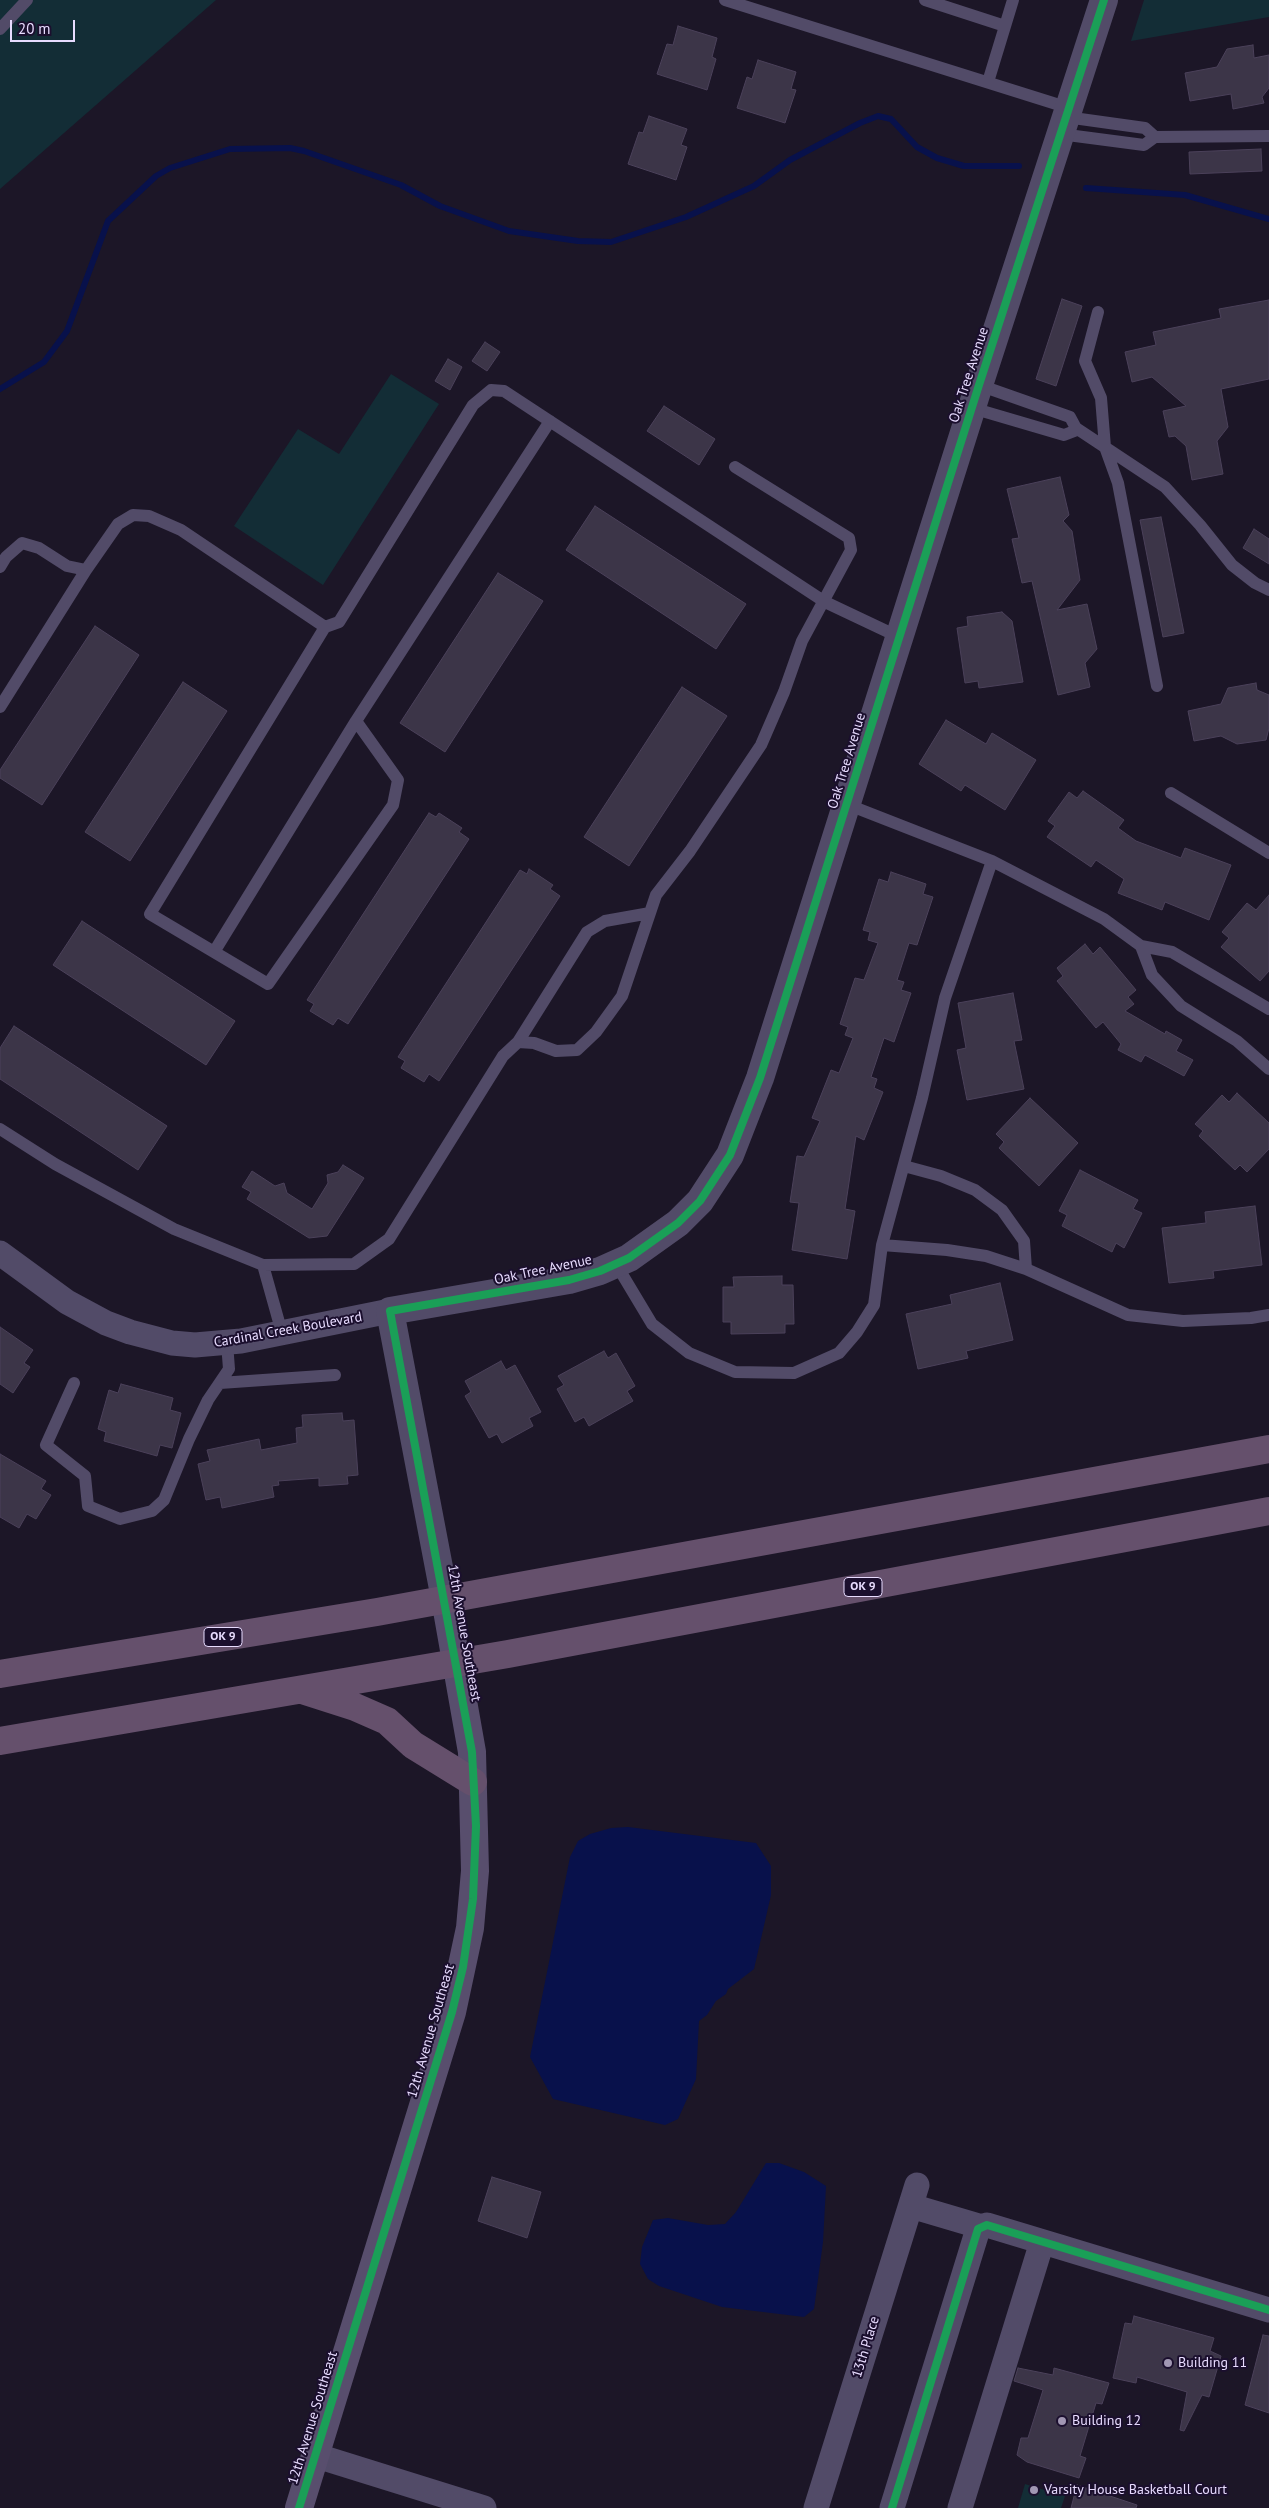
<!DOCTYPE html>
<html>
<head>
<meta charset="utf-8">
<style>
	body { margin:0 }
	#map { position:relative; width:1269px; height:2508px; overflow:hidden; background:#1c1627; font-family:"PT Sans",sans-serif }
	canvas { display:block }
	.scale { position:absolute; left:10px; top:20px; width:65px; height:22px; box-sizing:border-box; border:2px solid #e8dcff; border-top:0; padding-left:6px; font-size:15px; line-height:18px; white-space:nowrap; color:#e8dcff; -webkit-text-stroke:4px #1b0f2e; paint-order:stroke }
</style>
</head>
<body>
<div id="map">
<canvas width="1269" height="2508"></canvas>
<div class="scale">20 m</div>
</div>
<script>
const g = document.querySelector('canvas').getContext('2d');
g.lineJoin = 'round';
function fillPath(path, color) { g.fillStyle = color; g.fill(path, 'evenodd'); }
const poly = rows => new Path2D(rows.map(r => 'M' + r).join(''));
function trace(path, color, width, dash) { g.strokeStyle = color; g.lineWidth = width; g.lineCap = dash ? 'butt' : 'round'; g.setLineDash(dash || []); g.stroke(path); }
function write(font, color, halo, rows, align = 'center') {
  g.font = font + ' "PT Sans",sans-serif'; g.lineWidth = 4; g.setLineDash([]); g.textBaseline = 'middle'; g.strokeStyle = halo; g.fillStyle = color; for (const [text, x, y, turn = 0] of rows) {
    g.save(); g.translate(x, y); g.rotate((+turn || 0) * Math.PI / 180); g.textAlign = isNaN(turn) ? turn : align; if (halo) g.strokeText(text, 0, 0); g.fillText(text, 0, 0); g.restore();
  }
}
const green = poly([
	[0,0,216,0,0,189],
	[1144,0,1269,0,1269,17,1131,41],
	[391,374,439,404,323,585,234,526,298,429,339,454],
	[1025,2484,1065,2496,1061,2508,1018,2508]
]);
const water = poly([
	[628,1827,756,1843,771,1866,771,1895,754,1969,728,1989,726,1994,716,2001,707,2015,699,2021,696,2079,678,2119,665,2125,553,2099,530,2057,570,1857,578,1841,590,1834,611,1828],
	[766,2163,779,2163,804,2172,826,2186,823,2242,814,2309,804,2317,722,2307,659,2286,648,2279,640,2264,642,2247,653,2220,668,2218,708,2225,725,2224,736,2212]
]);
const stream = poly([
	[1086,188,1185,195,1269,219],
	[0,389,44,362,67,331,108,221,156,176,170,168,230,149,290,148,304,151,401,185,440,206,509,231,578,241,611,242,686,217,754,186,790,160,860,123,878,116,891,119,917,147,937,158,964,166,1019,166]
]);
const building = poly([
	[678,26,717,38,712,57,716,59,707,90,657,74,667,44,673,45,678,26],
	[1253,45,1254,58,1269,55,1269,88,1262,97,1264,103,1233,109,1231,94,1190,101,1185,73,1217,67,1227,49,1253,45],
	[758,60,796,72,791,89,796,90,785,123,737,108,747,77,752,79,758,60],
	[649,116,687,129,681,145,687,147,676,180,628,164,639,132,643,133,649,116],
	[1261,149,1262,171,1190,174,1189,152,1261,149],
	[1062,299,1082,306,1056,386,1036,379,1062,299],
	[1269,300,1269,379,1221,389,1228,427,1217,441,1223,474,1192,480,1186,446,1175,436,1169,437,1163,411,1186,406,1152,377,1132,382,1125,352,1156,345,1153,332,1221,318,1219,309,1269,300],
	[485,342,500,352,487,371,472,361,485,342],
	[448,359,462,367,450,390,435,381,448,359],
	[664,406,715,439,699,465,647,431,664,406],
	[1060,477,1069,515,1063,521,1072,531,1080,580,1057,610,1087,604,1097,649,1085,663,1090,687,1058,695,1032,581,1022,583,1012,539,1019,538,1007,489,1060,477],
	[595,506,746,604,716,649,566,550,595,506],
	[1161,517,1184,633,1163,637,1140,520,1161,517],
	[1254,529,1269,539,1269,564,1243,548,1254,529],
	[498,573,543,601,445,752,400,723,498,573],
	[1002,612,1012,621,1023,682,979,688,978,681,965,683,957,628,968,626,967,617,1002,612],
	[95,626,139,655,42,805,0,778,0,770,95,626],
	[183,682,227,711,130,861,85,832,183,682],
	[1256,683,1257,690,1269,695,1269,728,1266,740,1237,744,1221,736,1194,741,1188,711,1221,704,1228,688,1256,683],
	[682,687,727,716,629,866,584,837,682,687],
	[946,720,986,744,992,733,1036,760,1005,810,965,785,961,791,919,764,946,720],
	[1083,791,1124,820,1118,828,1136,841,1181,858,1185,848,1231,865,1209,920,1165,902,1162,910,1118,893,1124,879,1096,860,1091,867,1047,837,1055,826,1048,821,1069,792,1077,798,1083,791],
	[429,813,436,817,439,813,462,828,459,832,469,839,348,1024,338,1018,333,1025,310,1011,314,1004,307,1000,429,813],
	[529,869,553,885,550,889,560,896,439,1081,429,1074,424,1082,401,1068,405,1061,398,1057,520,870,527,874,529,869],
	[891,872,926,884,923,894,933,897,917,945,909,943,897,980,904,982,901,990,911,993,894,1042,884,1038,871,1077,877,1079,874,1088,883,1092,864,1140,856,1136,845,1209,855,1211,847,1259,792,1250,799,1203,790,1202,797,1156,804,1157,820,1121,812,1118,831,1070,839,1073,853,1038,845,1035,848,1027,840,1024,855,978,864,980,878,943,868,940,870,932,863,930,879,879,888,882,891,872],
	[1269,895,1269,971,1260,981,1221,947,1229,938,1222,932,1247,903,1256,910,1269,895],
	[82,921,235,1021,206,1065,53,965,82,921],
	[1085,944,1093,954,1100,947,1136,990,1128,997,1134,1004,1125,1011,1165,1034,1166,1031,1182,1040,1176,1051,1193,1060,1184,1076,1145,1055,1141,1062,1118,1050,1121,1044,1103,1022,1096,1028,1057,981,1063,976,1057,968,1085,944],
	[1013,993,1022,1040,1014,1041,1024,1089,967,1100,957,1050,966,1048,958,1003,1013,993],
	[14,1026,167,1126,138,1170,0,1079,0,1048,14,1026],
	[1237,1093,1269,1123,1269,1149,1247,1172,1240,1165,1235,1170,1199,1136,1203,1131,1195,1124,1222,1095,1229,1102,1237,1093],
	[1030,1098,1078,1143,1039,1186,999,1148,1004,1142,996,1134,1030,1098],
	[343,1165,364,1178,327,1236,309,1238,247,1199,251,1192,242,1187,252,1171,275,1186,284,1183,287,1193,312,1209,328,1183,327,1175,338,1172,343,1165],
	[1080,1170,1138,1200,1133,1209,1142,1213,1124,1248,1116,1243,1112,1252,1062,1226,1067,1215,1059,1211,1080,1170],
	[1255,1206,1262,1265,1213,1271,1214,1278,1169,1283,1162,1228,1206,1223,1205,1212,1255,1206],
	[782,1276,782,1285,793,1285,794,1324,785,1324,785,1333,731,1334,731,1322,723,1322,723,1287,734,1287,733,1277,782,1276],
	[1000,1283,1013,1340,966,1351,968,1358,918,1369,906,1314,952,1304,950,1295,1000,1283],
	[0,1327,33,1350,24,1363,30,1367,13,1393,0,1384,0,1327],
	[604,1351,608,1358,616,1353,635,1386,627,1391,633,1401,589,1426,584,1417,575,1422,557,1389,564,1385,558,1376,604,1351],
	[501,1361,506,1370,515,1365,541,1412,529,1418,533,1426,502,1443,497,1434,489,1438,465,1396,471,1392,465,1381,501,1361],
	[121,1384,173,1398,170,1410,181,1413,172,1448,160,1445,157,1456,104,1441,106,1432,98,1429,109,1390,118,1393,121,1384],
	[342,1413,343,1421,354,1420,358,1475,347,1476,348,1484,319,1486,319,1478,278,1481,279,1485,272,1486,274,1497,222,1508,220,1497,206,1500,198,1464,210,1461,207,1450,259,1439,261,1450,297,1443,296,1428,303,1427,302,1415,342,1413],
	[0,1454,46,1481,41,1489,51,1495,36,1519,27,1514,19,1528,0,1517,0,1454],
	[492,2177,541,2192,527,2238,478,2221,492,2177],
	[1134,2316,1214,2338,1210,2351,1221,2356,1209,2397,1202,2395,1184,2431,1180,2430,1187,2392,1137,2377,1136,2383,1113,2378,1125,2323,1132,2324,1134,2316],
	[1263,2335,1269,2336,1269,2413,1245,2405,1263,2335],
	[1018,2368,1053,2375,1054,2368,1109,2383,1102,2404,1096,2403,1080,2456,1086,2458,1079,2478,1027,2462,1017,2455,1021,2438,1028,2438,1043,2390,1014,2381,1018,2368],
	[1077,2485,1137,2505,1136,2508,1071,2508,1077,2485]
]);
const service = poly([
	[725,0,1069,108],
	[925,0,1005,26],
	[0,29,27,0],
	[988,82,1013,0],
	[1060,134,1144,145,1155,137,1145,128,1066,117],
	[1155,137,1269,136],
	[1098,312,1085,361,1101,398,1105,447,1118,483,1157,686],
	[972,408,1064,435,1077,430,1070,417,979,385],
	[1076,428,1165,487,1200,525,1232,565,1255,583,1269,590],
	[0,567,6,557,22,543,39,548,67,566,86,570,118,524,133,515,149,516,181,530,325,627,339,622,473,405,491,390,504,391,825,602,899,637],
	[325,627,150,914,268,984,393,805,398,780,356,721,550,421],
	[0,707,86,570],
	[1171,793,1269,853],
	[846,804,992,861,1104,919,1141,946,1172,952,1269,1009],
	[1141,946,1152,975,1181,1006,1237,1041,1269,1069],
	[214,952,356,721],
	[518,1042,587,932,605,921,650,913],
	[0,1129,55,1164,174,1229,263,1265,282,1333],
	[904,1166,941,1176,975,1190,1002,1210,1024,1241,1026,1269],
	[882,1245,947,1250,986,1256,1026,1269,1128,1315,1183,1321,1251,1318,1269,1315],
	[616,1264,652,1324,689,1353,735,1372,794,1373,839,1353,857,1332,874,1305,882,1245,922,1098,945,998,992,861],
	[263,1265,354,1264,389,1239,503,1056,518,1042,534,1043,556,1051,577,1050,596,1032,622,996,656,895,690,851,761,745,784,692,802,641,851,550,849,538,735,467],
	[74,1383,46,1445,85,1476,88,1506,120,1519,152,1511,164,1500,189,1439,208,1400,229,1369,227,1343],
	[220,1383,335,1375]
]);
const minor = poly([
	[0,1253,67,1302,106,1323,130,1332,172,1343,195,1345,241,1341,390,1311],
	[911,2206,982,2227],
	[314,2455,484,2508],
	[816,2508,917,2185],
	[892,2508,978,2229,987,2225,1269,2310],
	[960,2508,1042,2242]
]);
const tertiary = poly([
	[445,1599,390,1311,569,1280,600,1271,629,1258,678,1223,700,1201,730,1155,760,1078,979,385,1104,0]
]);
const secondary = poly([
	[299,2508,452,2012,470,1928,475,1871,472,1752,445,1599]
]);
const trunk = poly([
	[0,1674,377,1612,1269,1449],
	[305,1691,355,1707,387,1721,413,1745,473,1782],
	[0,1741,508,1654,1269,1511]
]);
const cycleway = poly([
	[299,2508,452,2012,463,1967,473,1899,476,1826,472,1752,390,1311,569,1280,600,1271,629,1258,678,1223,700,1201,730,1155,760,1078,979,385,1104,0],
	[892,2508,978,2229,987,2225,1269,2310]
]);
const markers = [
	[1168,2363,5,"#a197b3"],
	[1062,2421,5,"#a197b3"],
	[1034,2490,5,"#a197b3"]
];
const shields = [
	[863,1587,38],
	[223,1637,38]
];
const shieldNames = [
	["OK 9",863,1587],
	["OK 9",223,1637]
];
const streetNames = [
	["Oak Tree Avenue",969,375,-72],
	["Oak Tree Avenue",847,761,-73],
	["Oak Tree Avenue",543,1270,-12],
	["Cardinal Creek Boulevard",288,1330,-10],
	["12th Avenue Southeast",464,1633,80],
	["12th Avenue Southeast",431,2031,-74],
	["13th Place",866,2347,-73],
	["12th Avenue Southeast",313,2418,-73]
];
const poiNames = [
	["Building 11",1178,2363],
	["Building 12",1072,2421],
	["Varsity House Basketball Court",1044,2490]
];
fillPath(green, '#132d36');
fillPath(water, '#08114b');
trace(stream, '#08114b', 6);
fillPath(building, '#3c3548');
trace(building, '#4b415a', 1);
trace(service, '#524b68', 12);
trace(minor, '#524b68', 25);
trace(tertiary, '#524b68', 28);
trace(secondary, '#584e6d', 28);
trace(trunk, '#65506c', 28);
trace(cycleway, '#1a9f57', 8);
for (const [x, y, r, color] of markers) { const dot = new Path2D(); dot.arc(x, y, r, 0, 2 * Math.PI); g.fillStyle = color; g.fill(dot); trace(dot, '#1b0f2e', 2); }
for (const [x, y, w] of shields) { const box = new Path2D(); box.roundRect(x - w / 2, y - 9.5, w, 19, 4); g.fillStyle = '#1b0f2e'; g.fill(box); trace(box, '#e8dcff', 1); }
write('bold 12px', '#e8dcff', null, shieldNames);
write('14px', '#e8dcff', '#1b0f2e', streetNames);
write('14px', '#e8dcff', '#1b0f2e', poiNames, 'left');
</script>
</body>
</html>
